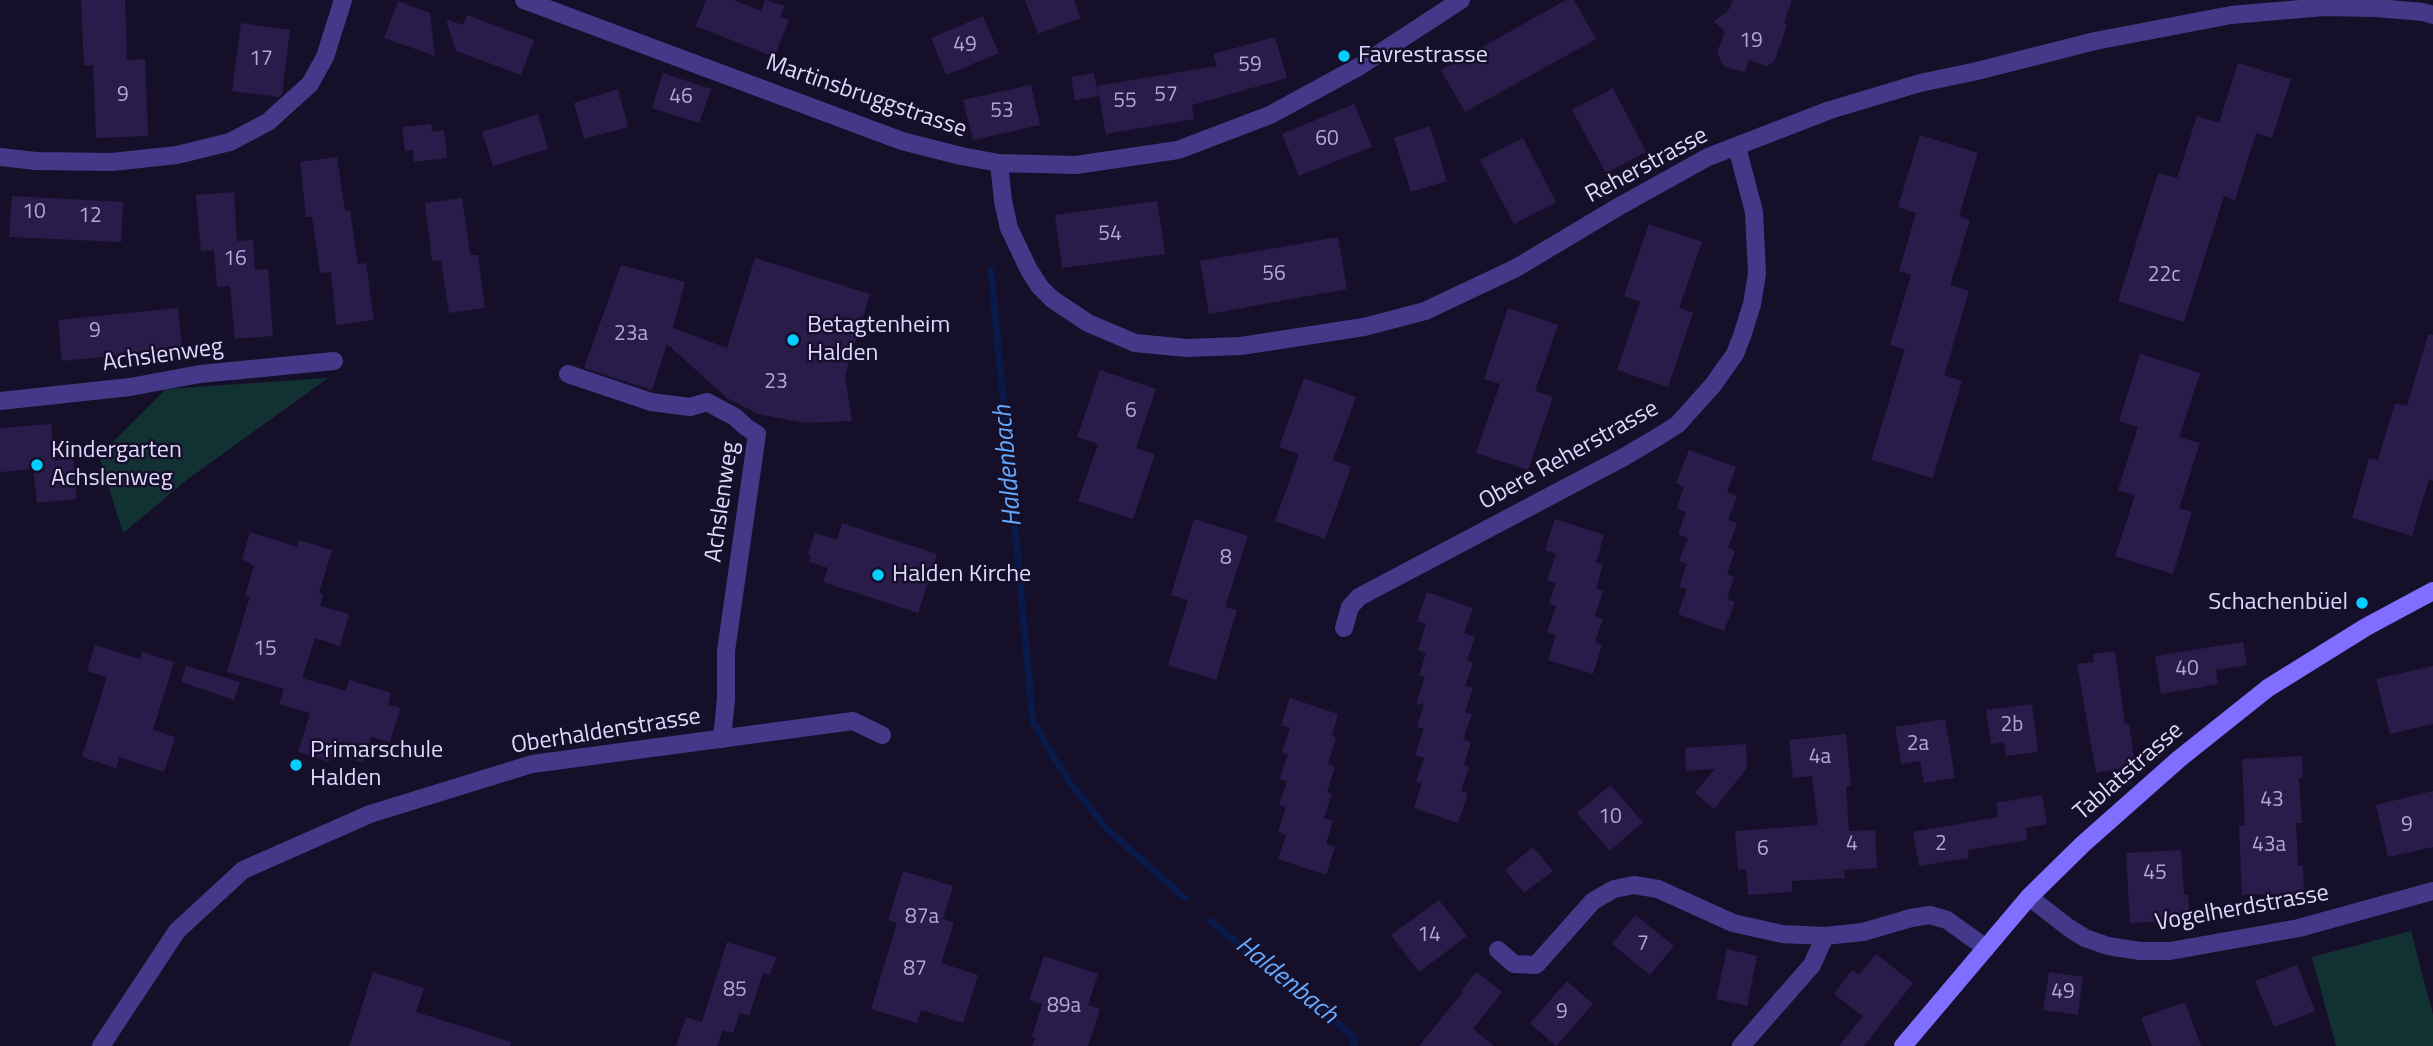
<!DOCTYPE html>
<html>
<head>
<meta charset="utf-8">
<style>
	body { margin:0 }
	canvas { display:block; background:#160f29 }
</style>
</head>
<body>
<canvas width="2433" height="1046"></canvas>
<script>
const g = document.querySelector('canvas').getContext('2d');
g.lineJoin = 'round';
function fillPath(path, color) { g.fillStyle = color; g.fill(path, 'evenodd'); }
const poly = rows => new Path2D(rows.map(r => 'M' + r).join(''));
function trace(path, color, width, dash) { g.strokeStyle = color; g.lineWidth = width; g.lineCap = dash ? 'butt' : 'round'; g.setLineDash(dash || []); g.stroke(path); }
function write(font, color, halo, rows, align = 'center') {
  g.font = font + ' "Titillium Web",sans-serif'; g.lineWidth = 5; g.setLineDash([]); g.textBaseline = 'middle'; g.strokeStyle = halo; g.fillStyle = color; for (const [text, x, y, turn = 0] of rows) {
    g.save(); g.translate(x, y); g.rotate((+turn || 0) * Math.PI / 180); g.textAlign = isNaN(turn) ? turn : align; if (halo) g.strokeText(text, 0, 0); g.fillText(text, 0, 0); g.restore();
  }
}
const green = poly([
	[328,378,188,479,123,533,99,456,166,389],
	[2411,931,2433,1015,2433,1046,2336,1046,2312,957]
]);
const stream = poly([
	[991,270,1033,722,1067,779,1107,829,1185,898],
	[1211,921,1353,1036,1354,1046]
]);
const building = poly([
	[81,0,125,0,127,60,145,59,148,136,96,138,93,65,84,65],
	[706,0,733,0,761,11,765,0,785,6,780,17,789,20,774,57,696,26],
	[1025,0,1074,0,1080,18,1038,34],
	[1566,0,1574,0,1596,39,1465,112,1441,70],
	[1733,0,1792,0,1784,22,1787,26,1774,62,1766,66,1749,60,1745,72,1724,67,1717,52,1725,32,1714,21,1728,11],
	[398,1,430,13,435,56,384,38],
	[467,15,534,40,521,75,456,51,446,19,463,25],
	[983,16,999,53,946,75,931,38],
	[241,23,290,30,282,94,279,97,232,91],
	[1275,37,1287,78,1192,105,1194,119,1106,134,1097,86,1217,66,1213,54],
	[2238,63,2291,79,2272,138,2256,133,2235,200,2224,196,2184,322,2118,301,2158,173,2177,178,2197,116,2219,123],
	[663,73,711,89,699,123,652,108],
	[1094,73,1098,96,1075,100,1071,77],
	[1031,85,1040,125,973,140,963,100],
	[1613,88,1646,152,1606,173,1572,110],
	[618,89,628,127,584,139,574,103],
	[1354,104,1372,147,1299,176,1282,134],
	[538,114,548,149,493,166,482,132],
	[431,124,432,132,444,130,447,158,414,162,413,150,405,151,402,127],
	[1430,126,1447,181,1411,192,1394,138],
	[1920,135,1978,153,1959,216,1970,220,1950,285,1969,291,1944,375,1962,381,1933,478,1871,460,1905,349,1890,345,1911,275,1899,271,1916,213,1898,207],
	[1523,138,1556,202,1514,224,1480,160],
	[337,157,345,211,350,210,358,264,366,263,374,320,336,325,331,272,320,273,312,217,306,217,300,162],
	[234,192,237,241,253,240,255,270,268,269,273,336,235,339,230,286,217,287,214,250,201,251,196,195],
	[12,196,123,202,121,242,9,237],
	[462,198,470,255,478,255,485,308,449,313,441,260,432,261,425,203],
	[1157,201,1165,254,1062,268,1055,215],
	[1649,224,1702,242,1679,308,1693,313,1668,387,1617,370,1640,302,1624,296],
	[1338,237,1347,289,1209,314,1200,261],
	[755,258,870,294,845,376,852,421,805,423,758,414,727,398,667,344,652,390,584,368,621,265,685,282,673,328,727,348],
	[178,308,182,349,62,361,58,320],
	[1508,308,1558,325,1535,391,1553,397,1528,470,1476,453,1500,384,1484,379],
	[2428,335,2433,335,2433,481,2429,479,2412,536,2352,518,2369,458,2378,460,2395,403,2407,406],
	[2140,354,2200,373,2179,437,2200,443,2179,508,2192,512,2173,574,2115,556,2135,495,2118,490,2138,427,2119,421],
	[1100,370,1156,389,1136,448,1155,454,1133,519,1078,501,1098,444,1077,437],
	[1304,378,1356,397,1333,460,1351,467,1325,539,1275,521,1299,454,1279,447],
	[51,424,54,461,73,459,77,499,37,503,33,469,0,472,0,428],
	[1689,450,1736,467,1727,492,1737,496,1728,520,1737,523,1728,548,1735,551,1727,574,1734,577,1727,599,1735,602,1724,631,1678,614,1687,589,1679,587,1687,564,1679,561,1688,538,1678,534,1686,512,1677,508,1684,487,1676,483],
	[1194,519,1248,536,1225,607,1237,610,1216,680,1168,665,1188,600,1171,595],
	[1555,519,1604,535,1596,562,1603,565,1596,588,1603,591,1595,616,1603,619,1595,642,1602,645,1593,674,1548,660,1556,635,1547,632,1556,606,1549,604,1556,583,1547,580,1556,554,1545,550],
	[842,523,937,554,918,613,823,582,828,568,809,562,811,556,808,554,815,533,837,540],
	[250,532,297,547,299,540,332,550,319,593,323,594,320,606,349,614,340,646,315,638,302,678,346,691,349,680,391,693,388,705,400,708,390,742,371,737,363,763,332,753,329,762,298,752,310,713,279,704,284,689,227,672,250,596,245,595,254,566,242,559],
	[1427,592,1473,608,1464,633,1475,637,1467,660,1473,663,1465,686,1473,688,1465,712,1472,714,1463,739,1471,742,1464,765,1469,767,1461,791,1468,793,1458,823,1414,808,1422,783,1416,781,1424,758,1415,755,1424,729,1417,727,1424,705,1416,703,1425,677,1419,675,1426,653,1418,650,1426,624,1417,621],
	[2243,642,2247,665,2216,670,2218,684,2161,694,2155,656],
	[95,645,140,659,142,652,174,662,153,730,175,737,164,772,119,757,116,768,82,757,107,677,87,671],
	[2115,651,2125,725,2129,724,2135,766,2096,773,2077,664,2094,662,2093,654],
	[186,666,240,682,234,700,181,682],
	[2433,666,2433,724,2390,734,2376,679],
	[1290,698,1338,714,1332,735,1336,738,1328,764,1335,767,1327,792,1332,794,1324,818,1333,821,1326,844,1335,847,1326,875,1278,859,1286,835,1278,832,1286,807,1279,805,1287,782,1279,779,1288,755,1282,752,1290,728,1281,725],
	[2032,704,2038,752,2006,756,2004,742,1991,744,1986,710],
	[1945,719,1955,778,1924,783,1920,761,1901,764,1895,727],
	[1846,734,1851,786,1846,787,1849,831,1875,830,1877,868,1844,870,1845,878,1792,881,1792,892,1748,895,1746,869,1738,870,1735,831,1818,825,1812,776,1793,778,1789,740],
	[1746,744,1747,768,1714,809,1695,793,1715,769,1686,771,1685,748],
	[2302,756,2303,778,2299,778,2302,823,2296,823,2298,866,2303,866,2304,893,2242,895,2239,826,2245,826,2242,759],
	[1610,785,1643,822,1610,851,1577,813],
	[2433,791,2433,847,2388,857,2376,805],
	[2042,795,2047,824,2026,828,2027,840,1968,850,1969,858,1919,866,1913,832,1998,817,1996,803],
	[1533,847,1553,871,1524,893,1505,870],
	[2181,850,2184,895,2188,895,2190,920,2130,923,2126,853],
	[903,871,953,886,943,919,954,923,941,963,978,975,963,1023,921,1010,917,1023,871,1009,897,923,888,920],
	[1439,900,1467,936,1419,972,1391,935],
	[1635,915,1674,946,1650,975,1612,944],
	[727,942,776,957,770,975,763,973,749,1016,740,1013,733,1033,723,1030,717,1046,676,1046,686,1017,702,1022],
	[1727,949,1757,956,1747,1006,1716,999],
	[1876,954,1913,983,1864,1046,1839,1046,1863,1016,1834,994,1852,970,1859,975],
	[1044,956,1098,974,1088,1005,1100,1009,1088,1046,1032,1046,1035,1038,1032,1037,1042,1004,1029,1000],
	[2297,965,2315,1011,2274,1027,2255,981],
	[373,972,424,988,416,1012,511,1042,510,1046,349,1046],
	[1476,972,1502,992,1473,1029,1494,1046,1419,1046,1463,992,1461,991],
	[2049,972,2083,977,2078,1015,2043,1010],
	[1567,981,1593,1004,1556,1046,1530,1023],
	[2185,1002,2201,1046,2152,1046,2141,1018]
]);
const street = poly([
	[524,0,902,141,961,156,999,163,1076,165,1178,150,1270,115,1360,66,1461,0],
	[0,157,36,161,112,162,177,155,230,142,268,122,310,84,325,57,343,0],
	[999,163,1003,201,1009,228,1029,270,1040,287,1052,299,1088,323,1135,343,1187,348,1241,346,1364,327,1425,311,1516,268,1618,207,1708,157,1830,110,1920,83,1977,71,2095,41,2231,15,2324,7,2376,8,2423,12,2433,15],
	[568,374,651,402,690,407,707,402,735,417,746,427,757,434,726,651,726,699,722,739],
	[0,401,130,387,200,374,334,361],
	[1344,628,1350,607,1359,597,1624,457,1661,435,1678,424,1713,385,1735,354,1742,336,1752,304,1757,274,1754,212,1737,147],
	[2029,897,2069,928,2085,938,2108,946,2140,951,2170,951,2299,928,2433,891],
	[1498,950,1514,964,1536,965,1593,901,1614,889,1634,885,1658,889,1733,923,1782,934,1825,936,1863,932,1911,918,1930,915,1947,920,1986,948],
	[101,1046,177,931,243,870,370,814,532,764,853,721,882,735],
	[1741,1046,1812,965,1825,936]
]);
const secondary = poly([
	[1903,1046,2029,897,2083,844,2179,759,2268,688,2366,627,2433,591]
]);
const markers = [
	[1344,56,7,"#03ceff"],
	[793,340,7,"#03ceff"],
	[37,465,7,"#03ceff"],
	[878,575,7,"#03ceff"],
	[2362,603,7,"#03ceff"],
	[296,765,7,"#03ceff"]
];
const numberNames = [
	["19",1751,42],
	["49",965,46],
	["17",261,60],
	["59",1250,66],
	["9",123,96],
	["57",1166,96],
	["46",681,98],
	["55",1125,102],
	["53",1002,112],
	["60",1327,140],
	["10",34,213],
	["12",90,217],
	["54",1110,235],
	["16",235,260],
	["56",1274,275],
	["22c",2164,276],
	["9",95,332],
	["23a",631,335],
	["23",776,383],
	["6",1131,412],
	["8",1226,559],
	["15",265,650],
	["40",2187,670],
	["2b",2012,726],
	["2a",1918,745],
	["4a",1820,758],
	["43",2272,801],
	["10",1610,818],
	["9",2407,826],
	["4",1852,845],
	["2",1941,845],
	["43a",2269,846],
	["6",1763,850],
	["45",2155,874],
	["87a",922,918],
	["14",1429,936],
	["7",1643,945],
	["87",915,970],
	["85",735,991],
	["49",2063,993],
	["89a",1064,1007],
	["9",1562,1013]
];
const poiNames = [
	["Favrestrasse",1358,56],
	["Betagtenheim",807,326],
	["Halden",807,354],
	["Kindergarten",51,451],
	["Achslenweg",51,479],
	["Halden Kirche",892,575],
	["Schachenbüel",2348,603,"right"],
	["Primarschule",310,751],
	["Halden",310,779]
];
const streetNames = [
	["Martinsbruggstrasse",866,97,19],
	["Reherstrasse",1647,166,-28],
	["Achslenweg",163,356,-8],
	["Obere Reherstrasse",1569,456,-29],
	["Achslenweg",723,502,-82],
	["Oberhaldenstrasse",606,732,-9],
	["Tablatstrasse",2129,772,-41],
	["Vogelherdstrasse",2242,909,-10]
];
const waterNames = [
	["Haldenbach",1009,466,-95],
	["Haldenbach",1286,981,39]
];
fillPath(green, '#123133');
trace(stream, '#091a48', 7);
fillPath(building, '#291b4a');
trace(street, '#443989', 18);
trace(secondary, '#7f6eff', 18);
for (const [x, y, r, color] of markers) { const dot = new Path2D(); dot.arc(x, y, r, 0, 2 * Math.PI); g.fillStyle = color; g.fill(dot); trace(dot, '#160f29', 2.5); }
write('21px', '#b2a8d2', null, numberNames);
write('24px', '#dfd7ff', '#160f29', poiNames, 'left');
write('24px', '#dfd7ff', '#160f29', streetNames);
write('italic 26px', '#65a9ff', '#160f29', waterNames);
</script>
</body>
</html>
